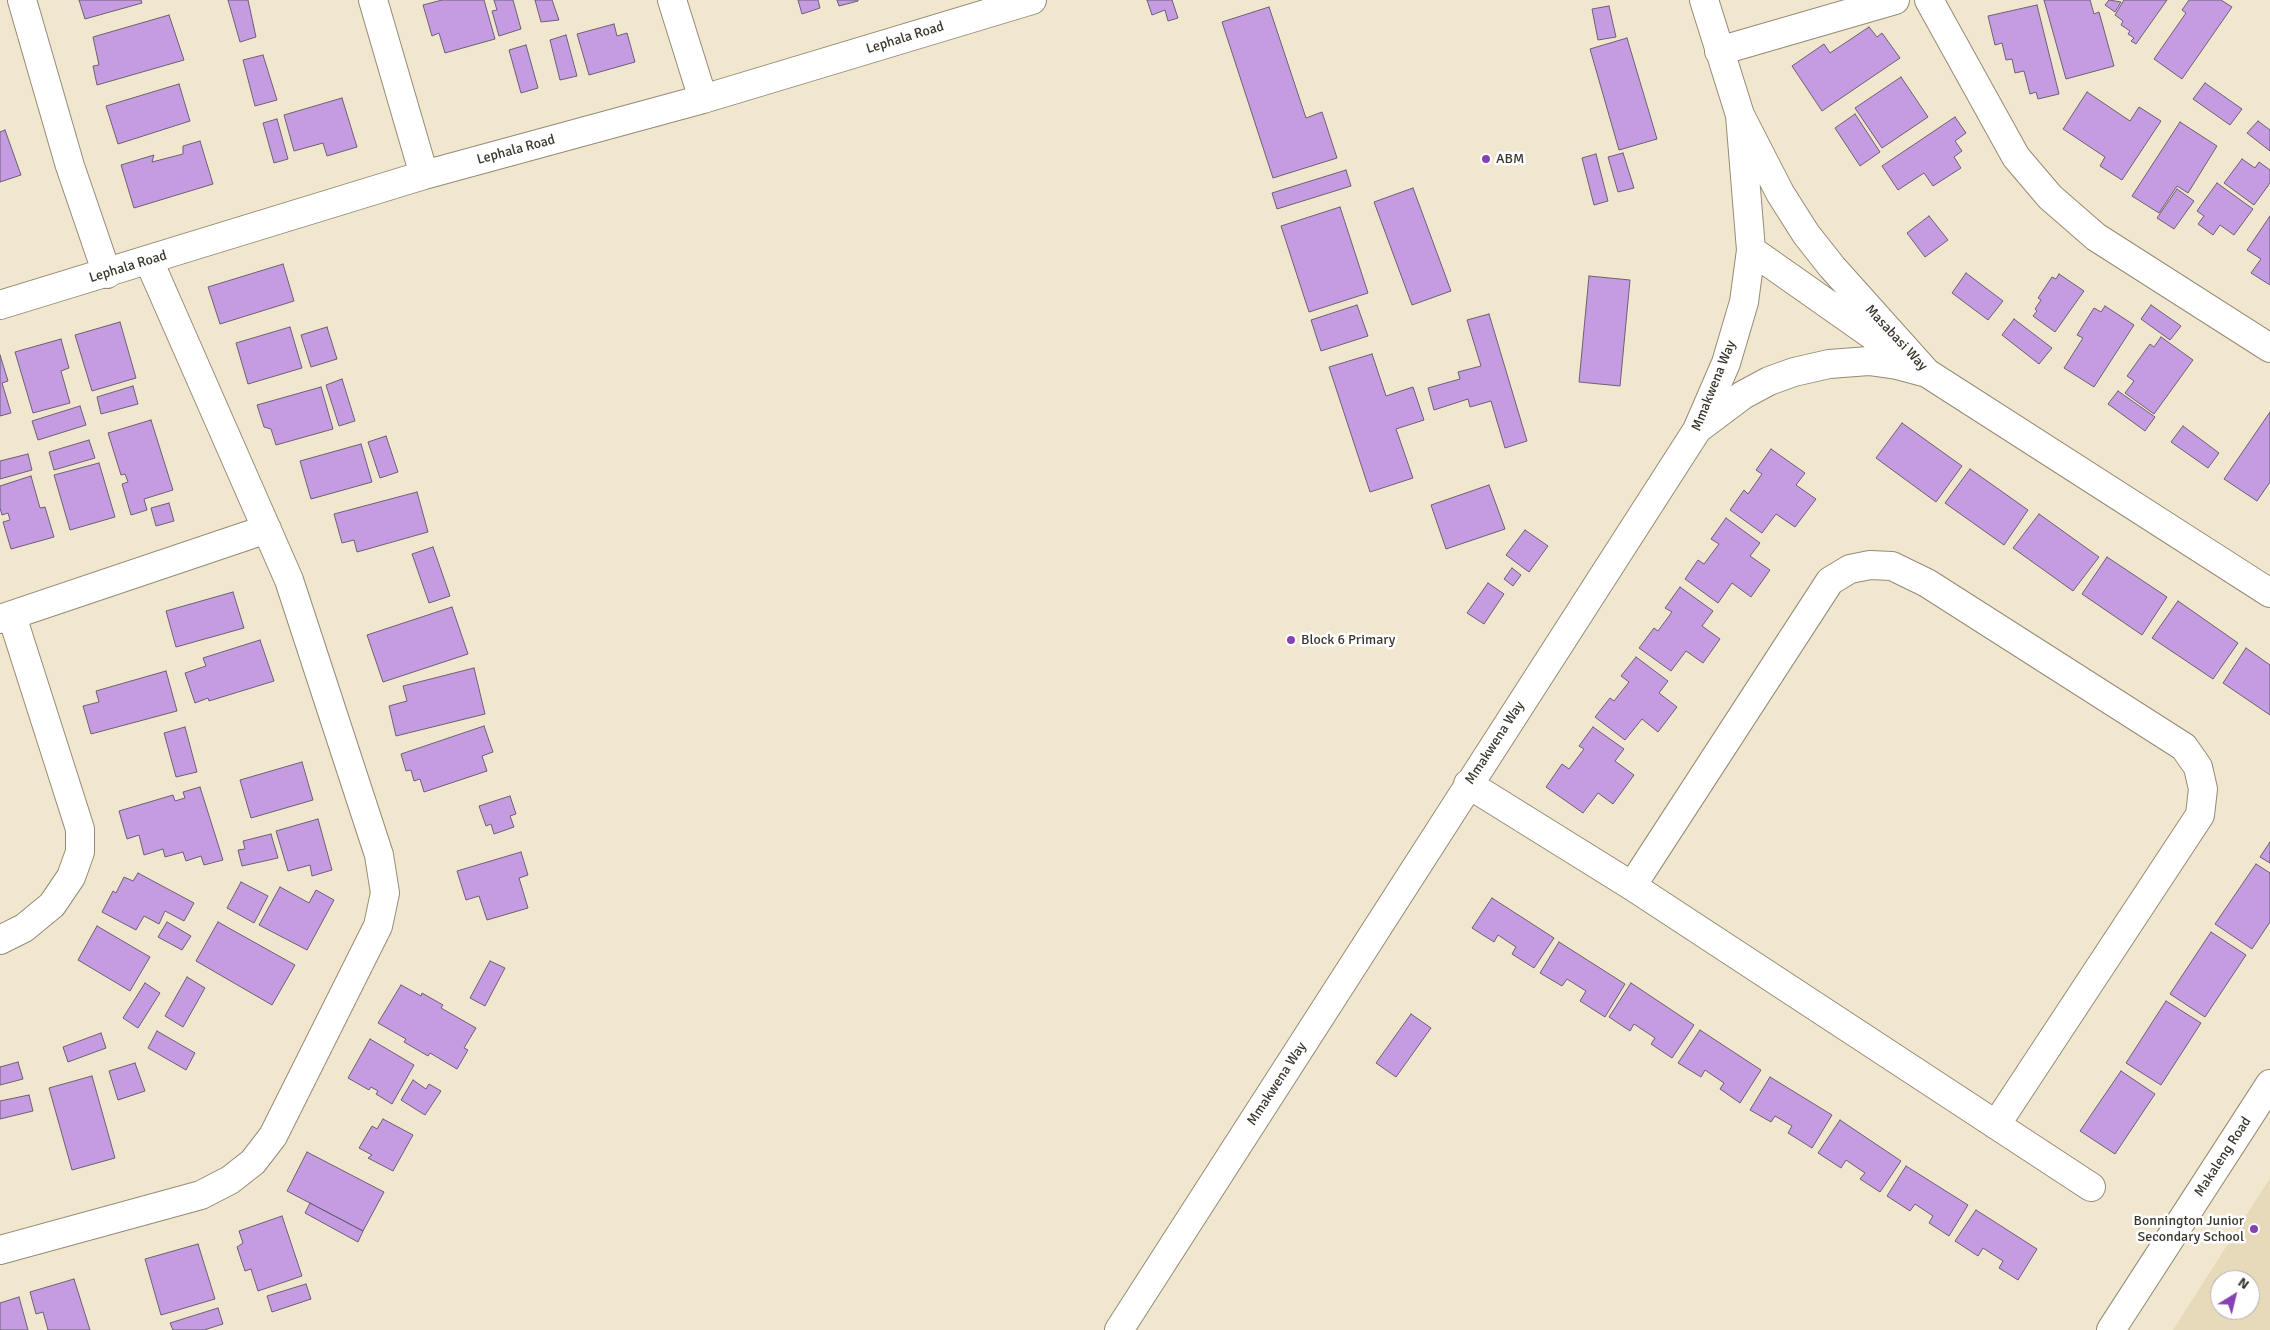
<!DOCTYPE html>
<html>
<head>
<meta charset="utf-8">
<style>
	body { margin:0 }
	#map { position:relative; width:2270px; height:1330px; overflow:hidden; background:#f1e6ce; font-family:Signika,sans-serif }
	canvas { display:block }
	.north { position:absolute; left:2210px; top:1270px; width:50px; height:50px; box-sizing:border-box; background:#fff; border:1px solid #b1afab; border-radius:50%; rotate:36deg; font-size:14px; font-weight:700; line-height:20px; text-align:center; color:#3b362d }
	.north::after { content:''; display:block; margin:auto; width:18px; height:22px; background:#8841b3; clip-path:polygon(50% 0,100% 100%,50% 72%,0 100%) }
</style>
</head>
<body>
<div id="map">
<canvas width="2270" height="1330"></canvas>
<div class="north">N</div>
</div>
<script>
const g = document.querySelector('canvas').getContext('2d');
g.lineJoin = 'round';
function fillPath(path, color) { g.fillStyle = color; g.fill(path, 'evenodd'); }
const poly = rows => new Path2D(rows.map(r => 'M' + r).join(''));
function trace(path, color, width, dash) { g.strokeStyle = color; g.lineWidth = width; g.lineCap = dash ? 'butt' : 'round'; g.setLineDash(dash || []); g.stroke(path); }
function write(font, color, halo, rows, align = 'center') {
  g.font = font + ' Signika,sans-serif'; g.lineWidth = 5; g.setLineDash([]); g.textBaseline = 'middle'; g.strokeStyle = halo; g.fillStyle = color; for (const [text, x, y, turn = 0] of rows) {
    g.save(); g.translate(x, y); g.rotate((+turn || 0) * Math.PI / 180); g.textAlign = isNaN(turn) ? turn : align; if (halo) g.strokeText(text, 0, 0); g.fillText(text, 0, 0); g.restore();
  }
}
const built = poly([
	[2270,1178,2270,1330,2173,1330],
	[2220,1280,2250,1280,2250,1310,2220,1310]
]);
const building = poly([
	[79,0,141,0,142,3,85,19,79,0],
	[228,0,248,0,256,37,240,42,228,0],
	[442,0,484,0,495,39,445,53,439,33,432,36,423,5,442,0],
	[494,0,513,0,521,29,499,36,492,11,497,10,494,0],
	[535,0,552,0,559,20,541,22,535,0],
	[798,0,818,0,820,8,802,14,798,0],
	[837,0,858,0,858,1,839,6,837,0],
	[1147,0,1172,0,1178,18,1168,21,1165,10,1152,15,1147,0],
	[2044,0,2090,0,2094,14,2099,12,2114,66,2066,79,2044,0],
	[2109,0,2121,2,2115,12,2105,5,2109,0],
	[2124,0,2167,0,2136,44,2131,41,2134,38,2128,34,2130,31,2121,25,2123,21,2115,15,2124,0],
	[2189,0,2221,0,2232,7,2182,79,2154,59,2186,13,2182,10,2189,0],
	[2037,5,2059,94,2038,99,2036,92,2030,94,2024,71,2015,73,2012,59,2006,60,2002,43,1995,45,1988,16,2037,5],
	[1609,6,1616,37,1598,40,1592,9,1609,6],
	[1269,7,1306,118,1322,112,1337,158,1273,178,1222,22,1269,7],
	[169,15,184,60,97,85,93,66,99,65,93,37,169,15],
	[614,24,617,36,627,33,635,62,589,75,577,34,614,24],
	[1869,27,1877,37,1882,33,1900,58,1822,111,1792,66,1824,44,1830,53,1869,27],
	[566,35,577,76,560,80,550,40,566,35],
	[1627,38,1657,139,1619,150,1590,49,1627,38],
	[526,45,538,88,521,93,509,50,526,45],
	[263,55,277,100,255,106,243,60,263,55],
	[1901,77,1928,117,1882,148,1855,108,1901,77],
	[2205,83,2242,109,2230,125,2193,99,2205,83],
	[179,84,190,121,118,144,106,106,179,84],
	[2087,92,2130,121,2139,107,2161,121,2122,180,2100,166,2105,157,2063,129,2087,92],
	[342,98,357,147,327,156,323,143,294,151,284,115,342,98],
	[1855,114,1880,152,1860,166,1835,128,1855,114],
	[1955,117,1966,133,1955,141,1962,151,1954,157,1961,168,1933,186,1924,173,1898,190,1882,166,1955,117],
	[277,119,288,159,274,163,263,123,277,119],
	[2258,121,2270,130,2270,151,2247,133,2258,121],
	[2180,122,2217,146,2188,193,2177,186,2159,213,2132,196,2180,122],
	[5,130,21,175,0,182,0,132,5,130],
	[200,141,213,184,134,208,121,165,154,155,152,162,183,154,183,146,200,141],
	[1623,153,1634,188,1618,192,1608,157,1623,153],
	[1596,154,1608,201,1594,205,1582,158,1596,154],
	[2242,159,2255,168,2259,162,2270,170,2270,183,2254,205,2224,183,2242,159],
	[1346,170,1351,186,1277,209,1272,193,1346,170],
	[2217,183,2253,209,2234,235,2220,225,2213,235,2198,224,2204,216,2197,211,2217,183],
	[1413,188,1451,291,1412,305,1374,202,1413,188],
	[2177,189,2194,201,2174,229,2157,218,2177,189],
	[1340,207,1368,293,1309,312,1281,226,1340,207],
	[1929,216,1948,240,1925,257,1907,233,1929,216],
	[2270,216,2270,285,2251,273,2261,259,2247,250,2270,216],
	[283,264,294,301,220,324,208,287,283,264],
	[1966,273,2003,301,1988,320,1952,293,1966,273],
	[2059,274,2084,291,2055,332,2033,316,2037,311,2035,309,2041,300,2038,298,2052,277,2056,279,2059,274],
	[1589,276,1630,280,1620,386,1579,382,1589,276],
	[1357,305,1368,336,1321,351,1311,320,1357,305],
	[2151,305,2181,326,2170,340,2141,319,2151,305],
	[2105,306,2134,325,2094,387,2064,368,2083,338,2077,335,2094,308,2101,312,2105,306],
	[1489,314,1527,441,1505,448,1491,401,1470,407,1468,399,1434,410,1428,388,1460,379,1458,372,1481,366,1467,320,1489,314],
	[2014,319,2052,348,2039,364,2002,335,2014,319],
	[120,322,136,378,92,391,75,335,120,322],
	[290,327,302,368,248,384,236,343,290,327],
	[327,327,337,359,311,367,301,335,327,327],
	[2161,337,2193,360,2154,414,2125,393,2134,381,2127,376,2150,344,2154,347,2161,337],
	[61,339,69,368,61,371,70,403,33,413,15,352,61,339],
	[1372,354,1386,396,1413,387,1424,420,1396,429,1413,478,1370,492,1329,367,1372,354],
	[0,355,8,381,2,383,11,413,0,416,0,355],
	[342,379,355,421,339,426,326,385,342,379],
	[133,386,138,404,101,414,97,397,133,386],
	[321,387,333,429,276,445,271,429,264,427,257,405,321,387],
	[2118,391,2155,417,2145,431,2108,404,2118,391],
	[80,406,86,425,38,440,32,421,80,406],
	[2270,412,2270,482,2257,501,2224,479,2270,412],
	[151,420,173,490,144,499,147,510,131,515,122,484,128,482,125,474,121,475,108,433,151,420],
	[1902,423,1962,466,1936,502,1876,458,1902,423],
	[2183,426,2219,453,2208,468,2171,442,2183,426],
	[386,436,398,472,380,478,368,442,386,436],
	[89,440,95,458,54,470,49,452,89,440],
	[361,444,372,482,311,499,300,461,361,444],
	[1771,449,1805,473,1796,485,1816,499,1795,527,1776,514,1762,533,1730,510,1744,490,1748,494,1762,474,1756,470,1771,449],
	[28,454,32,470,0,479,0,461,28,454],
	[99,463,115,517,70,530,54,475,99,463],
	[1970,469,2028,510,2004,545,1945,503,1970,469],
	[31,476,40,508,45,507,54,537,11,549,3,522,10,520,8,513,2,515,0,508,0,486,31,476],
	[1489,485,1505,529,1446,549,1431,505,1489,485],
	[417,492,428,532,357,552,354,540,342,543,334,514,417,492],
	[169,503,174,521,156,526,151,508,169,503],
	[2039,514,2099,557,2073,591,2013,548,2039,514],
	[1726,518,1760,543,1750,556,1770,570,1751,597,1732,583,1718,603,1685,579,1698,560,1704,564,1719,544,1711,539,1726,518],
	[1525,530,1548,546,1529,572,1506,555,1525,530],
	[433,547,450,596,429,603,412,554,433,547],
	[2107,557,2167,597,2142,635,2082,594,2107,557],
	[1512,568,1521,575,1513,586,1504,579,1512,568],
	[1488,583,1504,594,1484,624,1467,613,1488,583],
	[1680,587,1713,611,1702,626,1720,639,1703,663,1686,651,1671,671,1639,648,1654,628,1658,631,1672,612,1665,608,1680,587],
	[233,592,244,628,176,647,166,611,233,592],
	[2178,601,2238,643,2213,679,2152,638,2178,601],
	[452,607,468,654,383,682,367,635,452,607],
	[260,640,274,681,209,701,208,698,195,703,185,673,206,666,203,658,260,640],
	[2246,648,2270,665,2270,715,2223,683,2246,648],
	[1636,657,1668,681,1659,693,1677,707,1658,732,1642,719,1625,740,1595,717,1610,698,1614,701,1629,682,1621,676,1636,657],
	[474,668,485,714,396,736,389,706,407,701,403,686,474,668],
	[166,671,177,711,91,734,83,706,99,702,96,691,166,671],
	[484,726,493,752,482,756,487,771,424,792,420,779,414,781,411,770,406,771,401,754,484,726],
	[185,727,197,772,176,777,164,733,185,727],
	[1593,727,1624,749,1615,761,1634,775,1613,804,1598,793,1583,813,1546,787,1562,764,1569,769,1584,749,1579,746,1593,727],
	[302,762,313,800,251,818,240,780,302,762],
	[200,787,223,860,204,865,201,856,186,861,183,852,165,857,163,849,144,855,139,835,127,839,119,811,173,795,175,801,185,798,183,792,200,787],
	[510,796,516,814,510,816,514,827,494,834,491,824,486,826,479,806,510,796],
	[318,819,332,870,312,876,310,865,288,871,276,831,318,819],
	[271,834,278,858,242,866,238,850,245,849,243,841,271,834],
	[2270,842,2270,863,2260,857,2270,842],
	[521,852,528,875,519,878,528,908,487,920,479,896,466,900,457,871,521,852],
	[2256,864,2270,873,2270,922,2252,949,2215,924,2256,864],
	[138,873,194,903,184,921,165,911,159,924,144,916,136,930,102,912,113,891,116,893,124,877,133,881,138,873],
	[241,882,268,896,254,923,227,908,241,882],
	[280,887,309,903,316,890,334,900,307,950,259,925,280,887],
	[1492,898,1554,938,1534,968,1512,954,1516,947,1498,935,1494,942,1472,928,1492,898],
	[167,922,191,936,182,950,158,937,167,922],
	[218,922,295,965,272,1005,196,961,218,922],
	[97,926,150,957,130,991,78,960,97,926],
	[2211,932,2246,955,2205,1017,2170,994,2211,932],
	[1559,942,1625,984,1605,1017,1580,1001,1586,991,1567,979,1562,986,1540,973,1559,942],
	[490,961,505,968,485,1006,470,998,490,961],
	[187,977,205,988,183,1027,165,1016,187,977],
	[145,983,160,993,138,1028,123,1018,145,983],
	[1631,983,1694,1025,1672,1058,1651,1044,1655,1038,1634,1024,1630,1031,1609,1017,1631,983],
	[401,985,421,996,422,993,443,1005,441,1008,476,1028,464,1048,468,1050,457,1069,430,1053,428,1056,404,1042,406,1039,378,1023,401,985],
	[2166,1001,2201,1023,2161,1085,2126,1063,2166,1001],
	[1411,1014,1431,1028,1396,1077,1376,1063,1411,1014],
	[1700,1030,1761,1070,1740,1103,1720,1089,1724,1083,1705,1070,1701,1077,1678,1063,1700,1030],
	[157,1031,195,1053,186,1070,148,1048,157,1031],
	[101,1033,106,1048,68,1062,63,1047,101,1033],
	[370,1039,414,1065,392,1104,376,1094,378,1091,371,1087,369,1090,348,1078,370,1039],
	[18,1062,23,1079,0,1085,0,1067,18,1062],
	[135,1063,145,1091,118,1100,109,1071,135,1063],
	[2121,1071,2155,1094,2115,1154,2080,1131,2121,1071],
	[92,1076,115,1158,72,1170,49,1088,92,1076],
	[1770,1077,1832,1115,1812,1148,1788,1133,1792,1126,1775,1116,1771,1122,1750,1110,1770,1077],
	[413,1080,426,1089,429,1084,441,1091,425,1115,401,1100,413,1080],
	[29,1095,33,1111,0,1119,0,1101,29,1095],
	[383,1119,413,1135,393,1171,368,1158,372,1155,359,1148,372,1126,377,1129,383,1119],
	[1840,1120,1901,1161,1880,1192,1860,1179,1865,1173,1846,1160,1841,1168,1818,1153,1840,1120],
	[307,1152,384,1192,363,1231,287,1191,307,1152],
	[1906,1166,1968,1205,1949,1236,1929,1223,1933,1216,1915,1204,1910,1211,1887,1196,1906,1166],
	[310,1203,363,1231,358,1242,305,1213,310,1203],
	[1976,1210,2037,1249,2018,1280,1999,1268,2003,1261,1983,1248,1978,1256,1955,1241,1976,1210],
	[282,1216,302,1276,258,1291,251,1269,245,1271,237,1247,243,1243,239,1231,282,1216],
	[198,1244,215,1299,161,1315,145,1259,198,1244],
	[74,1279,90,1330,48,1330,43,1312,36,1314,30,1292,74,1279],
	[306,1284,311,1299,272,1312,267,1296,306,1284],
	[19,1297,28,1330,0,1330,0,1303,19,1297],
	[218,1308,223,1324,204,1330,173,1330,170,1323,218,1308]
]);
const minor = poly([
	[22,0,70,166,107,274],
	[373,0,424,175],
	[672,0,703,99],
	[1704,0,1740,115,1780,193,1806,234,1832,267,1927,373,2270,593],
	[1929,0,2016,157,2050,197,2096,237,2270,348],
	[1719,51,1895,0],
	[1751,250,1886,345],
	[0,305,424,175,703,99,1032,0],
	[1699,428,1743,395,1769,381,1794,372,1829,364,1869,361,1897,365,1927,373],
	[0,619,267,529],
	[1468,784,1632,886,2091,1187],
	[1632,886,1830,581,1850,569,1870,565,1892,566,1927,583,2184,747,2198,767,2203,789,2200,815,1996,1125],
	[0,940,24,928,52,905,71,877,80,852,80,829,12,616],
	[0,1250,201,1195,230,1180,253,1162,273,1136,378,926,385,893,379,855,289,580,149,261],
	[1119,1330,1697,430,1726,363,1744,302,1751,250,1740,115],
	[2111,1330,2270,1084]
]);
const markers = [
	[1486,159,5,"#8841b3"],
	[1291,640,5,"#8841b3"],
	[2254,1229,5,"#8841b3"]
];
const streetNames = [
	["Lephala Road",905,38,-17],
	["Lephala Road",516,150,-15],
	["Lephala Road",128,267,-17],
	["Masabasi Way",1896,338,47],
	["Mmakwena Way",1714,386,-68],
	["Mmakwena Way",1495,743,-57],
	["Mmakwena Way",1277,1084,-57],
	["Makaleng Road",2223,1157,-57]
];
const poiNames = [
	["ABM",1496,159],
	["Block 6 Primary",1301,640],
	["Bonnington Junior",2244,1221,"right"],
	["Secondary School",2244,1237,"right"]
];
fillPath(built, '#e7dabb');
fillPath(building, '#c59ce2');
trace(building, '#6b6073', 1);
trace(minor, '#958b76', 30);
trace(minor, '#fff', 28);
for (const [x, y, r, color] of markers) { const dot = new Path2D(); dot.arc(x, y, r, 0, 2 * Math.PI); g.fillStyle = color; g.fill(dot); trace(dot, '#fff', 2); }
write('14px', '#3b362d', '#fff', streetNames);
write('14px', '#3b362d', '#fff', poiNames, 'left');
</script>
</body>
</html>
